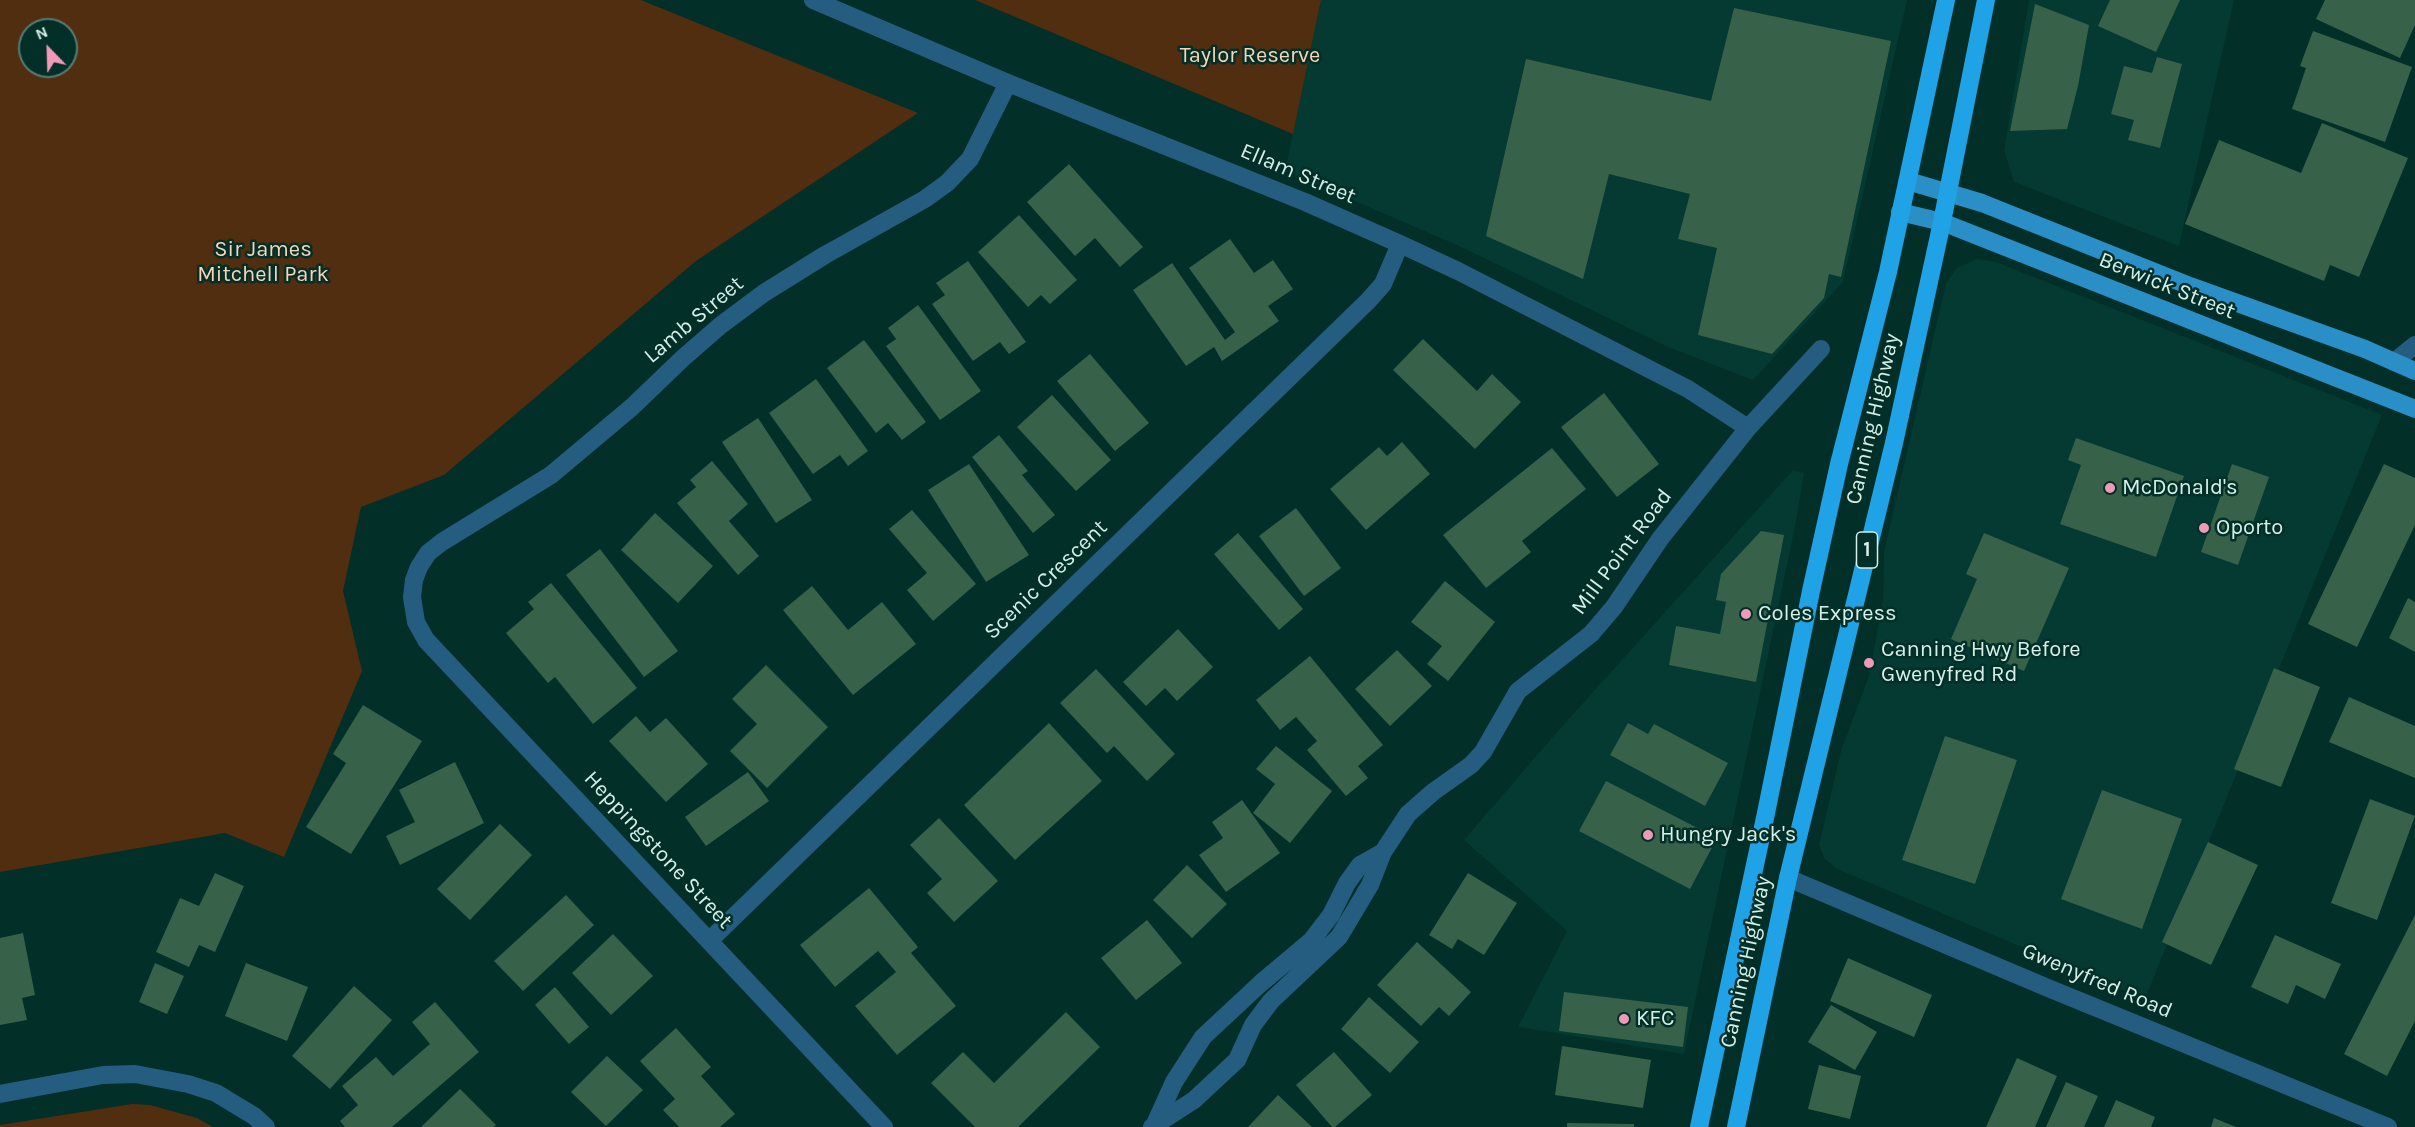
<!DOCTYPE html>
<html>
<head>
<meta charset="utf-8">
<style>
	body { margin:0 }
	#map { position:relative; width:2415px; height:1127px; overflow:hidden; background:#022f27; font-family:Karla,sans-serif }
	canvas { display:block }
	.north { position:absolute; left:18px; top:18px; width:60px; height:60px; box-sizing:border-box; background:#022f27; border:2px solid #567c75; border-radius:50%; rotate:337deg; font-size:16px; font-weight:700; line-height:24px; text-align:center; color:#d5f0e9 }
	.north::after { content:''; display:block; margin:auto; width:21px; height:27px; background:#f09ab7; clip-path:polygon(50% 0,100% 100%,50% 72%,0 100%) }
</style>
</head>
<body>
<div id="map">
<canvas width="2415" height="1127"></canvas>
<div class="north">N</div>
</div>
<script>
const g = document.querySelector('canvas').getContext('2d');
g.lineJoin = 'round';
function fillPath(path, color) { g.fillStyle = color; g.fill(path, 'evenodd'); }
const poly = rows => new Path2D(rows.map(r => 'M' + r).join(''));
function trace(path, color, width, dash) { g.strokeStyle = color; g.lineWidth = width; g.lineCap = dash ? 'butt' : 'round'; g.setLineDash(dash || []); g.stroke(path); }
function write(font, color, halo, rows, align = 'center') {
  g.font = font + ' Karla,sans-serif'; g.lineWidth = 5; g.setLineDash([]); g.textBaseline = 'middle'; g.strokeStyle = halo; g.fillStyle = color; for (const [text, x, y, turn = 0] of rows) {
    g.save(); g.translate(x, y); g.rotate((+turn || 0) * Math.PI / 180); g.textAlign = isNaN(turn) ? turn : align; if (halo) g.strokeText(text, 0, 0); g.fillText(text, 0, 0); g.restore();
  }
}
const built = poly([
	[1321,0,1907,0,1843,282,1753,380,1668,347,1459,246,1285,171],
	[2029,0,2234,0,2179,246,2014,182,2004,150],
	[1977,259,1996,262,2382,415,2145,999,1837,869,1824,858,1819,845,1841,751,1869,676,1883,599,1884,552,1946,283,1957,268],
	[1793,470,1804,473,1796,522,1684,1054,1518,1027,1567,931,1464,840,1557,732]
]);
const green = poly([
	[0,0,641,0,918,113,696,261,444,475,361,507,343,591,362,671,284,857,225,833,0,872],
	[30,30,66,30,66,66,30,66],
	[975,0,1321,0,1293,134],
	[132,1104,150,1105,197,1118,213,1127,0,1127,0,1125]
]);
const building = poly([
	[2110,0,2180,0,2156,52,2098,26],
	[2325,0,2415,0,2415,25,2400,58,2316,19],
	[2035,4,2089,25,2078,86,2067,129,2010,131],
	[1734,8,1891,41,1841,277,1829,274,1824,298,1772,354,1698,335,1717,248,1678,239,1690,194,1609,174,1583,279,1486,236,1526,59,1711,101],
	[2313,31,2412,67,2385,142,2292,109,2306,68,2300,66],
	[2157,57,2182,64,2160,148,2128,140,2134,120,2111,114,2124,66,2152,73],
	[2322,123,2408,158,2359,277,2330,265,2324,281,2185,224,2219,140,2301,173],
	[1069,164,1143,247,1120,267,1095,238,1075,256,1027,202],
	[1019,215,1077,280,1050,304,1041,295,1028,307,978,252],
	[1230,239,1254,273,1273,260,1293,289,1268,306,1279,321,1222,361,1214,347,1186,366,1133,290,1172,263,1225,340,1235,332,1189,268],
	[968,261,1026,342,1009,354,1000,342,973,361,932,304,945,295,936,283],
	[918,305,981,391,940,420,886,346,896,339,888,328],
	[1423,339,1477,391,1492,374,1521,402,1475,449,1393,370],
	[864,340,926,422,902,440,888,423,876,433,827,368],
	[1090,354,1149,423,1115,451,1057,381],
	[816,379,868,451,848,466,840,455,813,474,769,413],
	[1604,393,1659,464,1617,497,1561,427],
	[1052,395,1111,460,1076,491,1017,427],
	[758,418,812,500,776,523,722,442],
	[999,435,1028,471,1022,475,1055,515,1033,533,972,457],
	[2076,438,2184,476,2156,557,2060,524,2081,465,2068,460],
	[1402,442,1430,474,1366,530,1330,489,1379,447,1387,456],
	[1552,448,1586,489,1522,541,1531,552,1486,588,1443,535],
	[712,461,748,504,729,521,759,556,738,575,677,503,696,487,690,480],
	[969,464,1029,555,986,582,928,490],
	[2232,464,2269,477,2238,565,2201,552],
	[2384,464,2415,478,2415,525,2357,647,2308,624],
	[1296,508,1341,568,1304,596,1259,536],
	[912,510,976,584,933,621,907,590,927,573,889,529],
	[655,513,713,566,678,603,621,550],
	[1761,531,1784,535,1756,682,1669,665,1676,626,1720,634,1726,602,1716,600,1721,574],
	[1238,533,1303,609,1279,630,1214,554],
	[1984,533,2069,568,2024,671,1951,639,1977,579,1966,574],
	[600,549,678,651,644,677,566,575],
	[1445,581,1495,622,1448,681,1427,664,1442,646,1411,622],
	[551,583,637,688,593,724,555,677,548,683,506,633,534,609,528,602],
	[812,586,848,630,882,602,916,644,853,695,783,610],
	[2408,598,2415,602,2415,652,2389,638],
	[1178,629,1213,667,1177,701,1165,688,1146,706,1123,682],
	[1397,650,1432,686,1390,726,1355,689],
	[1310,656,1383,745,1358,766,1368,778,1346,796,1307,750,1317,741,1296,717,1280,730,1256,700],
	[766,665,828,727,767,788,730,751,757,724,732,699],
	[2274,668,2320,687,2281,787,2234,769],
	[1096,669,1175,754,1147,781,1114,746,1107,753,1060,703],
	[2349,697,2415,726,2415,778,2329,742],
	[363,705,422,741,351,854,306,827,346,763,333,754],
	[636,716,650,732,666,718,708,764,666,802,609,741],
	[1049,723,1102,781,1015,860,964,805],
	[1628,723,1648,734,1654,724,1728,763,1705,806,1610,755],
	[1945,736,2017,760,1975,884,1902,860],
	[1276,746,1332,791,1290,843,1253,813,1275,784,1256,769],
	[455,762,484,823,400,865,386,836,415,822,399,790],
	[748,772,769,801,706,846,685,817],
	[1606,781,1717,838,1690,889,1579,831],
	[2102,790,2182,819,2142,929,2061,899],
	[2370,799,2415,816,2377,920,2331,903],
	[1242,800,1280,853,1226,892,1199,855,1223,838,1212,822],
	[939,818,998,881,954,922,927,893,942,879,910,845],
	[500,824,532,855,470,920,437,889],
	[2208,842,2258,865,2211,965,2162,942],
	[1187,865,1227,904,1192,938,1153,900],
	[215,873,244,886,215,952,199,945,189,967,156,952,180,898,199,906],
	[1468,873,1517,903,1484,955,1458,939,1452,949,1429,935],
	[869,888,918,947,911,953,956,1006,897,1055,855,1006,896,972,878,951,835,987,800,945],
	[566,895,594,925,523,991,494,961],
	[2415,915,2415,1021,2387,1076,2344,1054],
	[1147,920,1182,963,1136,1000,1101,958],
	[23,933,35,995,22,998,27,1020,0,1025,0,938],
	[613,934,653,976,611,1015,572,973],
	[2275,935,2341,964,2325,999,2296,985,2288,1004,2251,987],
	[1417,942,1471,992,1449,1016,1439,1007,1421,1026,1377,985],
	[1848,958,1932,995,1914,1037,1830,1001],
	[155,963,184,976,167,1014,139,1002],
	[246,963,308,987,287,1041,225,1016],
	[354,986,392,1020,330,1089,292,1056],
	[555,987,589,1027,569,1044,535,1005],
	[1564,992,1688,1007,1683,1047,1559,1031],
	[1369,997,1419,1042,1390,1073,1341,1029],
	[435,1002,479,1052,392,1127,345,1127,340,1121,358,1105,342,1086,376,1057,393,1076,430,1044,412,1022],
	[1831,1005,1877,1032,1855,1070,1808,1042],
	[1066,1012,1100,1047,1018,1127,975,1127,931,1083,963,1052,994,1083],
	[676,1028,711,1067,701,1076,735,1114,720,1127,679,1127,663,1110,675,1099,640,1061],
	[1562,1046,1651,1060,1643,1108,1555,1095],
	[1334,1052,1372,1095,1335,1127,1332,1127,1296,1085],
	[607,1056,643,1090,606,1126,571,1092],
	[2017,1058,2057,1076,2035,1127,1986,1127],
	[1819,1065,1861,1076,1850,1119,1808,1109],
	[2066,1082,2098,1096,2084,1127,2046,1127],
	[460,1089,496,1125,494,1127,421,1127],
	[1278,1095,1312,1127,1248,1127],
	[2116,1100,2155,1117,2151,1127,2104,1127],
	[2214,1118,2236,1127,2211,1127],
	[1567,1123,1634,1124,1634,1127,1567,1127]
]);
const minor = poly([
	[813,0,1008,83,1305,202,1400,244,1458,271,1688,389,1748,428],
	[2394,362,2415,345],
	[1788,878,2048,988,2388,1127],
	[710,940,1368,301,1383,284,1400,244],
	[0,1094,103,1075,135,1074,188,1084,216,1093,254,1116,266,1127],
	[1155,1124,1174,1082,1203,1037,1261,983,1311,941,1331,915,1347,883,1360,865,1383,852],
	[884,1127,426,640,416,622,412,597,414,580,419,567,428,553,442,542,551,475,632,407,683,358,721,325,764,293,825,255,925,199,947,183,970,159,1008,83],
	[1152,1127,1194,1100,1237,1060,1253,1025,1271,1001,1339,937,1370,885,1383,852,1408,814,1433,792,1471,765,1483,752,1518,691,1591,634,1614,607,1660,539,1748,428,1821,349]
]);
const major = poly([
	[1908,181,1982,203,2190,286,2365,349,2415,371],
	[1900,212,1942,222,2415,409]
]);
const highway = poly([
	[1699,1127,1765,818,1811,591,1839,464,1888,272,1946,0],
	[1736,1127,1788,878,1894,443,1942,222,1986,0]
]);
const markers = [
	[2110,488,6,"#f09ab7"],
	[2204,528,6,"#f09ab7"],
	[1746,614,6,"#f09ab7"],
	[1869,663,6,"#f09ab7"],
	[1648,835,6,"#f09ab7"],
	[1624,1019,6,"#f09ab7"]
];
const shields = [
	[1867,550,21]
];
const shieldNames = [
	["1",1867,550]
];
const parkNames = [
	["Taylor Reserve",1250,56],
	["Sir James",263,250],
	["Mitchell Park",263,275]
];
const streetNames = [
	["Ellam Street",1298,174,23],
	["Berwick Street",2167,286,22],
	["Lamb Street",694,320,-40],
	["Canning Highway",1873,419,-77],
	["Mill Point Road",1622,552,-53],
	["Scenic Crescent",1046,580,-44],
	["Heppingstone Street",658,850,47],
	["Canning Highway",1746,962,-78],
	["Gwenyfred Road",2097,981,23]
];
const poiNames = [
	["McDonald's",2122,488],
	["Oporto",2216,528],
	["Coles Express",1758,614],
	["Canning Hwy Before",1881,650],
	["Gwenyfred Rd",1881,675],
	["Hungry Jack's",1660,835],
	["KFC",1636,1019]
];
fillPath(built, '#043a31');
fillPath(green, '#512e10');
fillPath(building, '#38614a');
trace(minor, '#245d7f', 18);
trace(major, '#2b8fc7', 18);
trace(highway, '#20a3e6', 18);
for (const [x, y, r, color] of markers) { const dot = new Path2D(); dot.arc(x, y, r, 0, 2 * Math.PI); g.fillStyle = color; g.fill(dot); trace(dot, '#022f27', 2); }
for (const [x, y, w] of shields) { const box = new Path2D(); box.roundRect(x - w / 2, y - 18, w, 36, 4.5); g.fillStyle = '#022f27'; g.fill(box); trace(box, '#d5f0e9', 1.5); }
write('bold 21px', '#d5f0e9', null, shieldNames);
write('22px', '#fbd3b6', '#022f27', parkNames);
write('22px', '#d5f0e9', '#022f27', streetNames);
write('22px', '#d5f0e9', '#022f27', poiNames, 'left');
</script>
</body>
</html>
